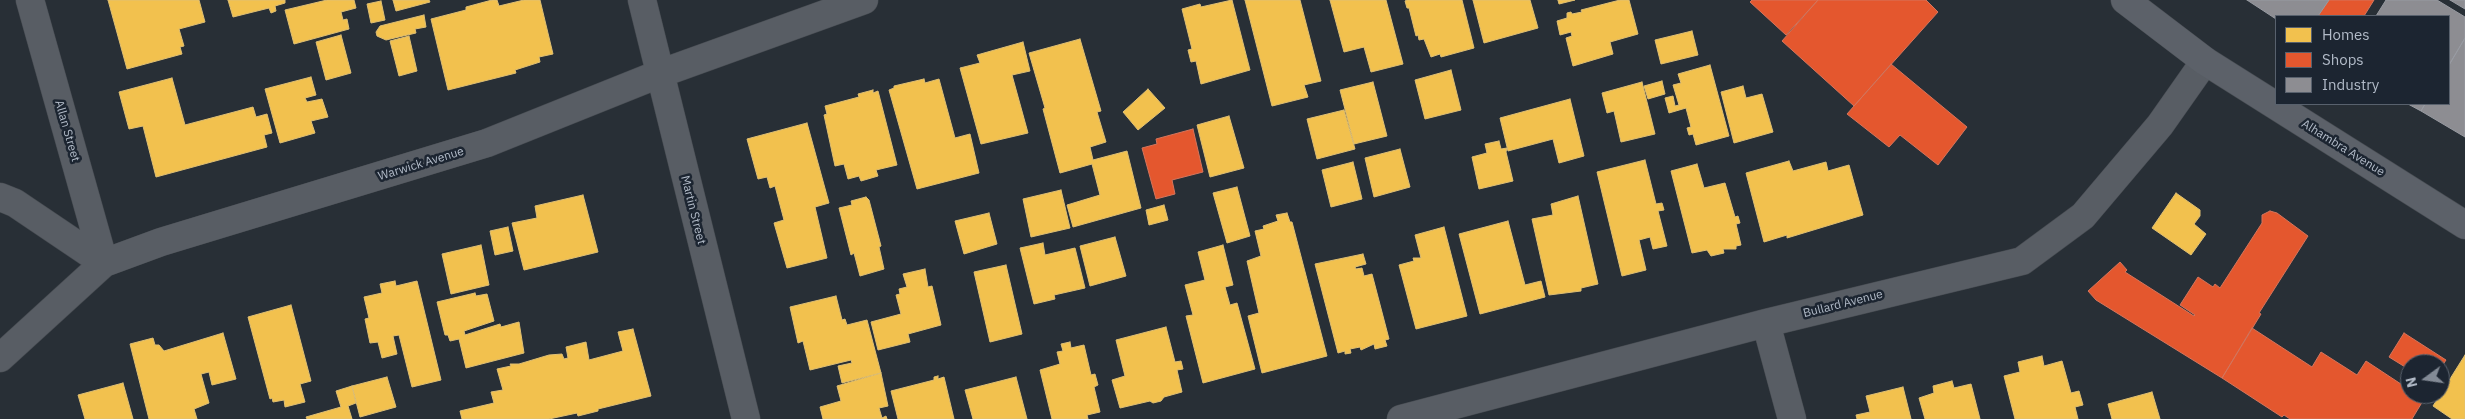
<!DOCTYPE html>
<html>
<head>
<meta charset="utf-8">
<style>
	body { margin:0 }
	#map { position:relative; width:2465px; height:419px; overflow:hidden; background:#282f36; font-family:"IBM Plex Sans",sans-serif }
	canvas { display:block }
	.legend { position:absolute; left:2275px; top:15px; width:175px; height:90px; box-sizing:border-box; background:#1c2531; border:1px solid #58616d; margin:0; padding:6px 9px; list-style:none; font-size:15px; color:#b2bbc8 }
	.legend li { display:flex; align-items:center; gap:10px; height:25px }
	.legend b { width:25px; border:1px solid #58616d }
	.north { position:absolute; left:2400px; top:354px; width:50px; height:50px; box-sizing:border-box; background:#1c2531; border:1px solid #58616d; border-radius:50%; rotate:256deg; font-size:14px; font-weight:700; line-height:20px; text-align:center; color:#b2bbc8 }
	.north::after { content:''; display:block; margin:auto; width:18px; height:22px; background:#828a95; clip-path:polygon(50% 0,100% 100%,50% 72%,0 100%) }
</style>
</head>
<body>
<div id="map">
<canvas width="2465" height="419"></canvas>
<ul class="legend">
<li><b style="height:14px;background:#f2c14e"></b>Homes</li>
<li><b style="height:14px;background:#e4572e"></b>Shops</li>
<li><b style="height:14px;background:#8d8d92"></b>Industry</li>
</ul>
<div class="north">N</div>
</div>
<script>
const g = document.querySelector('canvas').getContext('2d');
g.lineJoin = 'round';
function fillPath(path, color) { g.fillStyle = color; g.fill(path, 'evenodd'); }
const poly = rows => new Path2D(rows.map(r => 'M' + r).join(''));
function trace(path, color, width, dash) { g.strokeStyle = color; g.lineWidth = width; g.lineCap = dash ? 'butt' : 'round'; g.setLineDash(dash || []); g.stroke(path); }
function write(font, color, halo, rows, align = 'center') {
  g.font = font + ' "IBM Plex Sans",sans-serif'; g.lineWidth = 5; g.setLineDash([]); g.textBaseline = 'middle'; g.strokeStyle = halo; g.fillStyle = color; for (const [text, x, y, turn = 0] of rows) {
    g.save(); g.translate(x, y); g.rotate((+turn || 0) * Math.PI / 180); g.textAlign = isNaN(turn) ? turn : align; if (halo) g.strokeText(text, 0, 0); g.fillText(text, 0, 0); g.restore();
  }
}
const homes = poly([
	[108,0,199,0,205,22,179,29,184,46,180,47,182,54,127,69,108,0],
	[228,0,285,0,285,3,275,6,276,11,271,13,269,8,233,17,228,0],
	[327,0,354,0,356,8,341,12,343,20,347,19,349,29,294,44,285,10,327,0],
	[393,0,429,0,430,2,396,11,393,0],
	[492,0,497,0,499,6,524,0,540,0,553,54,539,57,540,62,515,70,516,73,448,90,431,19,466,10,466,7,492,0],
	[1232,0,1250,70,1201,84,1196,61,1191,62,1188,50,1192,49,1182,9,1200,4,1201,7,1232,0],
	[1245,0,1300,0,1321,81,1304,85,1308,97,1272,106,1245,0],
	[1330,0,1386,0,1403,64,1371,72,1364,47,1344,52,1330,0],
	[1407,0,1462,0,1474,48,1441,57,1440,54,1431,57,1424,39,1419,40,1418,35,1416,36,1409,8,1407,8,1405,1,1407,0],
	[1473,0,1530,0,1538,28,1484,43,1473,0],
	[1558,0,1575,0,1559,4,1558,0],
	[1620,0,1629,0,1638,34,1610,42,1613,54,1573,66,1566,38,1572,36,1571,32,1560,35,1557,21,1567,18,1567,13,1571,12,1572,14,1582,12,1581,10,1620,0],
	[381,1,385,20,371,23,367,4,381,1],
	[424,15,426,27,415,29,416,33,386,40,377,36,376,32,380,26,424,15],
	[1692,31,1698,55,1661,64,1655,40,1692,31],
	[341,35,351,73,326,80,316,42,341,35],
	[409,36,417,71,399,76,390,41,409,36],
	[1080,39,1101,111,1097,112,1106,142,1090,147,1093,160,1127,151,1141,208,1073,227,1067,205,1100,195,1092,164,1060,173,1043,109,1045,108,1029,53,1080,39],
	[1023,42,1030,71,1012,75,1028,133,981,144,960,68,980,63,977,55,1023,42],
	[1710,65,1729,136,1696,145,1693,134,1689,135,1687,128,1691,127,1686,108,1669,113,1665,98,1673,96,1675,106,1679,105,1673,85,1681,83,1678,74,1710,65],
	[1451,70,1461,110,1425,119,1415,80,1451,70],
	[311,77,316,95,305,98,307,102,322,99,328,117,311,121,315,133,280,143,265,89,311,77],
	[172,78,185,125,253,107,256,117,267,114,272,133,264,135,267,147,156,177,143,126,129,129,119,92,172,78],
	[924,79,925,83,939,79,955,138,970,134,979,173,917,189,889,90,894,88,894,86,924,79],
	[1662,81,1665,94,1648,99,1644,86,1662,81],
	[1373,82,1387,136,1354,144,1340,90,1373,82],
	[1642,82,1655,134,1621,142,1614,111,1607,113,1602,93,1642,82],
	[1743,86,1746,98,1762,94,1773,132,1734,143,1721,92,1743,86],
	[1148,89,1165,108,1138,130,1123,112,1148,89],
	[873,90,873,93,878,91,897,165,876,170,878,176,861,181,859,176,848,179,844,164,835,166,824,115,827,114,825,106,859,97,858,94,873,90],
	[1570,99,1584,156,1559,163,1553,139,1508,151,1500,118,1570,99],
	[1344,110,1355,149,1317,159,1307,119,1344,110],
	[1229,116,1244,168,1210,177,1197,125,1229,116],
	[807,123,829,203,815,207,827,258,787,268,774,223,784,220,775,186,770,188,767,177,758,179,747,139,807,123],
	[1499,141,1501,149,1507,148,1506,152,1513,181,1479,189,1472,157,1487,153,1485,144,1499,141],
	[1400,149,1410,187,1374,197,1365,158,1400,149],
	[1645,160,1656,204,1662,203,1664,210,1658,211,1667,246,1653,249,1650,237,1639,240,1646,270,1622,276,1597,172,1645,160],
	[1789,161,1793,171,1826,162,1828,171,1849,165,1863,215,1787,238,1787,235,1764,242,1746,173,1789,161],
	[1353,162,1362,199,1331,207,1322,170,1353,162],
	[1697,164,1704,188,1725,183,1735,217,1738,216,1740,223,1736,224,1741,245,1736,246,1736,249,1723,249,1724,253,1711,256,1707,250,1692,253,1671,171,1697,164],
	[1237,187,1250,236,1227,243,1213,193,1237,187],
	[1061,190,1070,228,1031,237,1023,199,1061,190],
	[2176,193,2200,210,2200,216,2194,224,2206,234,2191,255,2152,228,2176,193],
	[583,195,598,252,524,270,512,223,537,218,535,206,583,195],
	[1578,196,1598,284,1581,288,1581,291,1549,295,1532,219,1553,215,1551,204,1578,196],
	[866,197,869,200,881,246,879,247,884,269,860,276,854,253,851,255,839,208,852,205,851,201,866,197],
	[1164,205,1168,220,1149,225,1146,210,1164,205],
	[989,213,997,244,964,254,955,221,989,213],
	[1287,213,1290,222,1292,222,1327,356,1262,373,1248,316,1259,313,1247,261,1261,256,1255,231,1264,229,1263,226,1278,221,1276,215,1287,213],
	[1508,221,1525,285,1541,281,1545,297,1480,314,1459,234,1508,221],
	[508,227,513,251,495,255,490,231,508,227],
	[1444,227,1467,316,1416,329,1399,265,1414,261,1413,258,1421,258,1415,235,1444,227],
	[1115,237,1126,276,1090,286,1080,246,1115,237],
	[1043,243,1045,255,1075,248,1085,288,1054,295,1055,299,1034,304,1020,248,1043,243],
	[481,245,489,285,451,294,442,254,481,245],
	[1223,245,1233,285,1225,287,1230,305,1237,303,1255,369,1203,383,1186,316,1193,315,1185,285,1205,280,1198,252,1223,245],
	[1363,254,1366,264,1355,267,1356,269,1362,268,1364,276,1372,274,1389,339,1385,340,1387,346,1375,349,1374,344,1361,350,1360,347,1350,349,1351,353,1345,354,1345,351,1338,353,1315,264,1363,254],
	[1006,265,1022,334,990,342,974,272,1006,265],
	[925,269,928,287,932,286,941,325,908,334,910,342,878,350,871,322,901,314,896,295,900,294,899,289,907,287,903,274,925,269],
	[395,281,396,286,417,281,441,380,412,387,399,335,393,336,397,354,382,358,378,342,370,343,365,319,369,318,364,297,382,293,380,284,395,281],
	[475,293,476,296,487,294,494,321,464,331,465,335,500,324,501,327,519,322,524,353,466,368,459,339,450,341,448,335,445,335,437,302,475,293],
	[836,296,842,320,845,319,847,325,867,320,881,373,842,383,838,366,852,363,851,360,810,370,803,341,798,343,790,307,836,296],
	[291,305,311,381,300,384,305,402,285,407,284,400,273,402,272,398,270,399,248,317,291,305],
	[1166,327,1175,362,1181,361,1183,369,1177,370,1182,392,1164,397,1161,401,1153,403,1150,401,1120,408,1112,380,1125,376,1116,340,1166,327],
	[633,329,651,396,598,409,598,411,578,416,577,413,549,419,462,419,460,411,494,403,491,392,503,390,497,369,511,366,510,364,519,364,549,355,562,354,564,359,568,358,566,347,586,342,589,360,623,351,618,332,633,329],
	[223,333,236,379,212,385,209,372,201,374,209,403,194,409,197,419,149,419,130,344,153,338,155,345,159,345,164,351,223,333],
	[1070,342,1071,348,1084,345,1091,375,1095,374,1098,385,1094,387,1100,412,1087,415,1088,419,1052,419,1040,370,1060,364,1057,352,1063,351,1061,344,1070,342],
	[2465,355,2465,419,2452,419,2433,406,2465,355],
	[2042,356,2044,366,2062,361,2071,393,2079,391,2083,405,2075,407,2078,419,2015,419,2004,376,2020,372,2018,362,2042,356],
	[881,373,888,406,879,408,882,418,886,416,887,419,823,419,820,407,841,401,837,386,881,373],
	[938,376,938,379,944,377,954,419,898,419,891,391,934,380,934,377,938,376],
	[387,377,396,407,360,417,352,386,387,377],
	[1016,377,1027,419,973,419,965,390,1016,377],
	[1952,381,1954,388,1971,384,1980,419,1925,419,1919,398,1934,393,1933,386,1952,381],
	[123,383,133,419,85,419,78,395,123,383],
	[352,386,356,403,348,406,352,419,307,419,306,417,341,407,336,391,352,386],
	[1903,387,1911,419,1857,419,1856,415,1870,412,1866,396,1903,387],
	[2152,392,2160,419,2112,419,2108,404,2152,392]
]);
const shops = poly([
	[1752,0,1818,0,1786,35,1750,2,1752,0],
	[1818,0,1926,0,1938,12,1854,106,1782,41,1818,0],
	[2329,0,2374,0,2364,16,2318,16,2329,0],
	[1891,64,1967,127,1938,165,1900,135,1889,147,1847,114,1891,64],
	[1193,129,1203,172,1172,180,1175,194,1156,199,1142,148,1157,144,1156,139,1193,129],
	[2270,211,2277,213,2308,236,2259,313,2261,314,2222,378,2096,300,2088,291,2120,262,2127,270,2125,272,2194,316,2195,315,2180,305,2198,277,2213,287,2215,284,2220,288,2262,223,2262,215,2270,211],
	[2252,328,2312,367,2321,352,2357,375,2366,361,2410,390,2410,394,2416,394,2424,399,2412,419,2290,419,2284,415,2282,417,2222,378,2252,328],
	[2404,333,2446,360,2440,369,2440,364,2410,364,2410,370,2389,357,2404,333]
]);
const industry = poly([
	[2247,0,2329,0,2318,16,2276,16,2276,19,2247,0],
	[2386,0,2437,0,2465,17,2465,38,2449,65,2449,16,2376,16,2386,0],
	[2450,0,2465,0,2465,9,2450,0],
	[2465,38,2465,137,2421,111,2425,104,2449,104,2449,65,2465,38],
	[2408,104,2425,104,2421,111,2408,104]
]);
const minor = poly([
	[30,0,104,263],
	[642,0,746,419],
	[0,197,15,203,104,263],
	[1766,323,1792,419],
	[0,358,104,263,161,242,487,143,659,74,864,0],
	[1401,419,1766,323,2022,261,2083,216,2160,125,2205,61]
]);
const secondary = poly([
	[2125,0,2205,61,2465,225]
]);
const streetNames = [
	["Allan Street",67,131,74],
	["Alhambra Avenue",2343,148,32],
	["Warwick Avenue",421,164,-17],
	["Martin Street",693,210,76],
	["Bullard Avenue",1843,304,-14]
];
fillPath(homes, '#f2c14e');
trace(homes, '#dfbf73', 1);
fillPath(shops, '#e4572e');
trace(shops, '#d5755c', 1);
fillPath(industry, '#8d8d92');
trace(industry, '#989ba2', 1);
trace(minor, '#464b51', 29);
trace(secondary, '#464b51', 29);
trace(minor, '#585d64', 28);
trace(secondary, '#5c6169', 28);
write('12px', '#b2bbc8', '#1c2531', streetNames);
</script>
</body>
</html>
